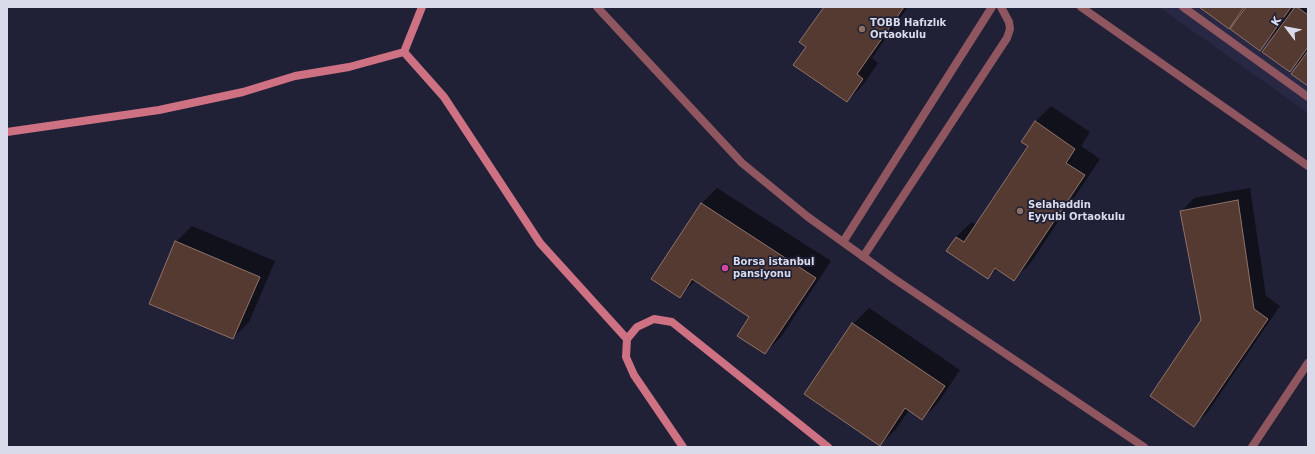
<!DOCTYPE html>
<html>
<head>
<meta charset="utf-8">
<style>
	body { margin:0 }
	#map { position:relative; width:1315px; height:454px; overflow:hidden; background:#202036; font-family:"DejaVu Sans",sans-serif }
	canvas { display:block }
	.frame { position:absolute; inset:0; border:8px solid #dadbea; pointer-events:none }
	.north { position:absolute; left:1267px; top:8px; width:40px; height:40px; -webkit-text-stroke:3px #202036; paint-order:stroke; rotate:302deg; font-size:11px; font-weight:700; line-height:16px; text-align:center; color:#dadbea }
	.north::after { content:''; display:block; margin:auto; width:14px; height:18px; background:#dadbea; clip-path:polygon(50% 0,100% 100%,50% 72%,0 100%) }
</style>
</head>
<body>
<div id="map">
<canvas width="1315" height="454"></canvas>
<div class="frame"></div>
<div class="north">K</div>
</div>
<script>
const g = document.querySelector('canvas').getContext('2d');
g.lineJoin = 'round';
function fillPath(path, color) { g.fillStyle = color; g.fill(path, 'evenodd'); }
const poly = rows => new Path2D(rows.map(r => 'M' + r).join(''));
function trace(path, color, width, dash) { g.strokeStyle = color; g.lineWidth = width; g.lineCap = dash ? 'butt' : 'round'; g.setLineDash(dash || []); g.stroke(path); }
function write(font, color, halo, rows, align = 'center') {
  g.font = font + ' "DejaVu Sans",sans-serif'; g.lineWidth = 3.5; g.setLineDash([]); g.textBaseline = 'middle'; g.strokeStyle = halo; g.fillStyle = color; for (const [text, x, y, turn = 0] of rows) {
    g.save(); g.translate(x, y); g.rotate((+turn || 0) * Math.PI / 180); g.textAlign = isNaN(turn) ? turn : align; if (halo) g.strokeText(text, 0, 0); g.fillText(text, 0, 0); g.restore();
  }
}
const built = poly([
	[1159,7,1308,7,1308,113]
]);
const shadow = poly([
	[825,7,908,7,872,58,878,63,863,85,847,101,807,47],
	[1201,7,1294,7,1292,8,1293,9,1296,7,1308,7,1308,85,1304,59,1303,58,1290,71,1274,35,1259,49,1236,20,1229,27],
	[1051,106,1090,132,1081,146,1100,159,1030,264,1014,279,997,269,988,278,956,237,972,222,977,225,1029,146,1035,122],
	[717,188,831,261,781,337,765,353,751,316,695,281,679,296,701,204],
	[1250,188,1266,296,1280,306,1207,413,1194,425,1202,320,1182,211,1194,198],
	[192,226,275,261,249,322,233,338,176,242],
	[869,308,960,370,938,403,922,419,909,410,896,429,880,445,853,324]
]);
const building = poly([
	[824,7,904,7,857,74,863,79,847,102,793,65,806,47,799,42,824,7],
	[1199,7,1244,7,1229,29,1199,7],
	[1246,7,1291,7,1260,51,1230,29,1246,7],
	[1295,7,1297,7,1308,15,1308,47,1290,72,1262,52,1295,7],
	[1308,51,1308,86,1291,74,1308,51],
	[1035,121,1075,149,1066,163,1085,175,1014,281,995,268,988,279,946,251,956,237,964,242,1028,146,1021,142,1035,121],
	[1238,200,1254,309,1268,319,1194,427,1150,396,1201,320,1180,211,1238,200],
	[701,203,816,278,765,354,737,336,749,317,692,279,680,298,651,279,701,203],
	[175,241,260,277,233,339,149,304,175,241],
	[852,323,945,386,922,420,905,408,880,446,804,394,852,323]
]);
const lane = poly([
	[597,7,742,163,808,217,893,278,1144,447],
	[1183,7,1308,97],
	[843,242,992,7],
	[863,257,1007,38,1010,29,1009,22,1001,7],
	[1252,447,1308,363]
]);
const street = poly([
	[1081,7,1308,166]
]);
const secondary = poly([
	[404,52,444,97,540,243,627,339],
	[7,132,159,110,243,92,295,76,349,67,404,52,422,7],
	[683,447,634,375,626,357,627,339,637,327,654,319,672,322,828,447]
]);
const markers = [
	[862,29,4,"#8d6e63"],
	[1020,211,4,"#8d6e63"],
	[725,268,4,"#d1479c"]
];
const poiNames = [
	["TOBB Hafızlık",870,23],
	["Ortaokulu",870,35],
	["Selahaddin",1028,205],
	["Eyyubi Ortaokulu",1028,217],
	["Borsa istanbul",733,262],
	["pansiyonu",733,274]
];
fillPath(built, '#282844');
fillPath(shadow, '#0007');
fillPath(building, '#553a32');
trace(building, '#917269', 1);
trace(lane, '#905660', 8);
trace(street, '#905660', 8);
trace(secondary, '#ce7183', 8);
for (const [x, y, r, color] of markers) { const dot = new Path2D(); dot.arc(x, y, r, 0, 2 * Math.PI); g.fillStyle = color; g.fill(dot); trace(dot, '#202036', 1.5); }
write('bold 10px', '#dadbea', '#202036', poiNames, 'left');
</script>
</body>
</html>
